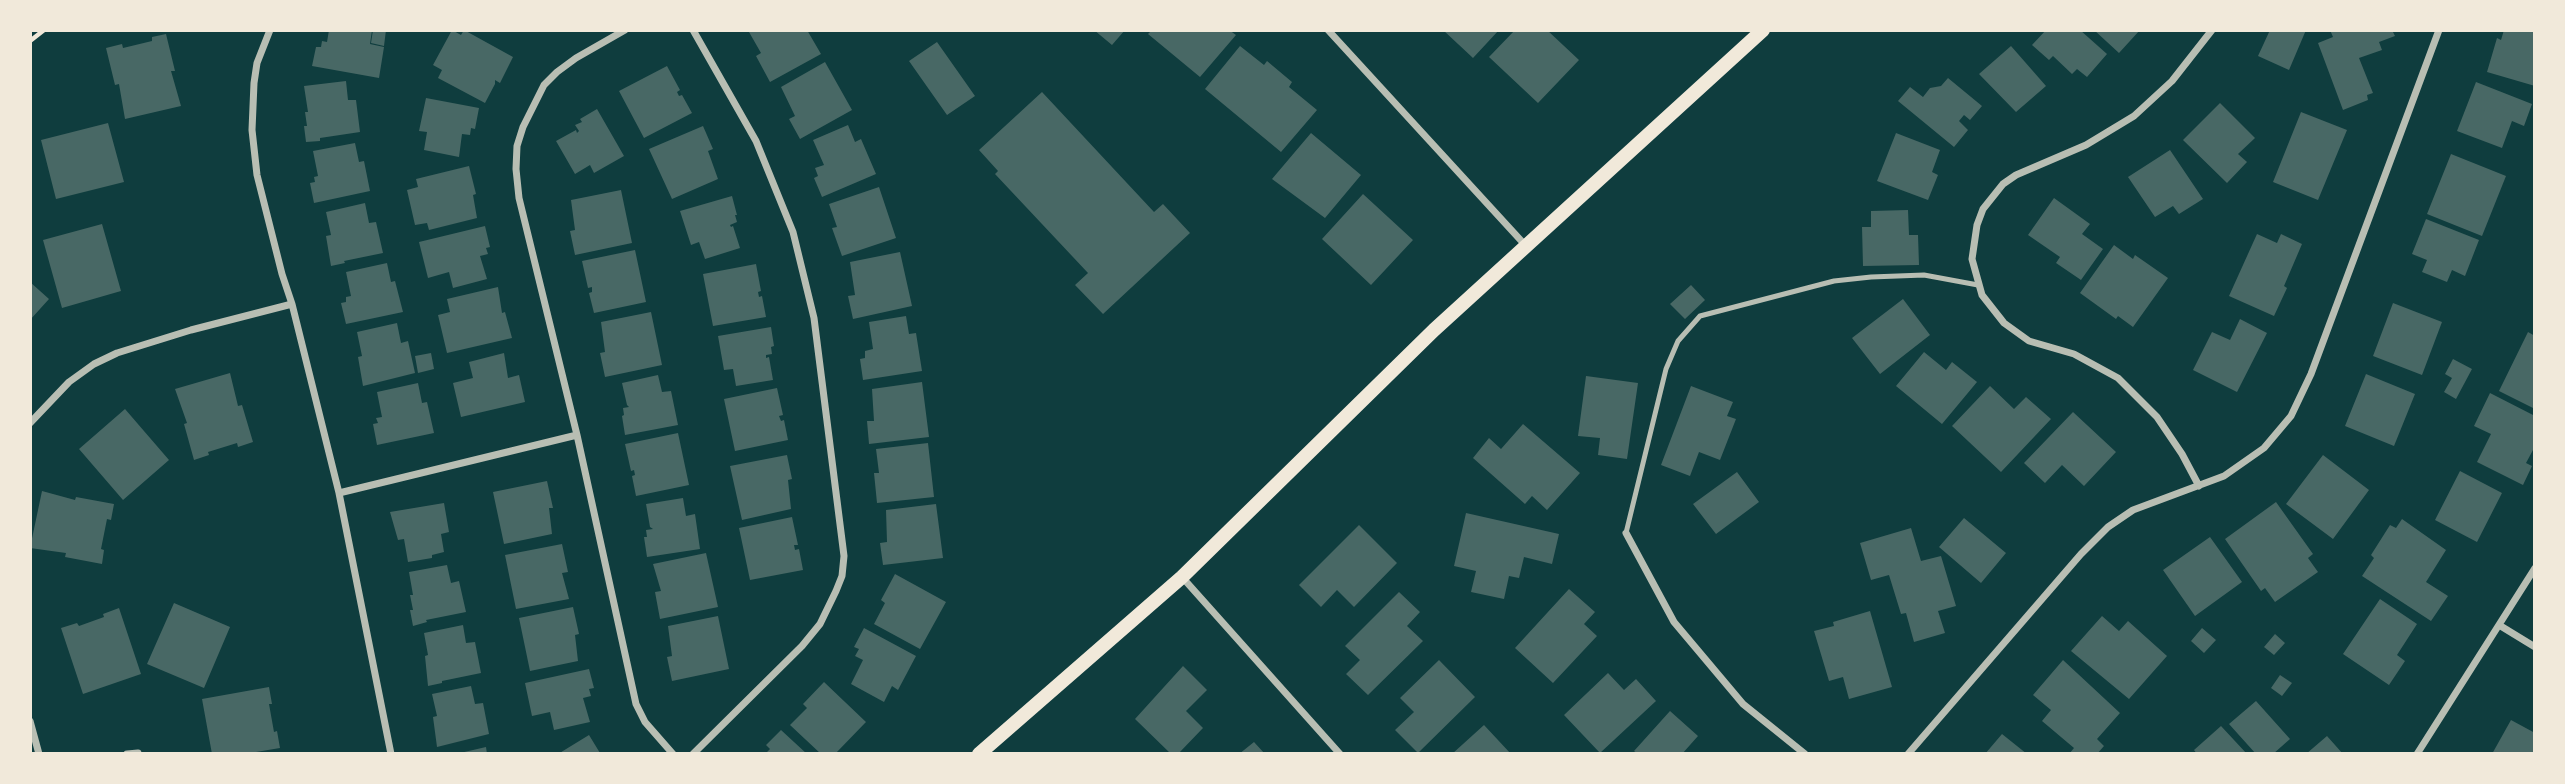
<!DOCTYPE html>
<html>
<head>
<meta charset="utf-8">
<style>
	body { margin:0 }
	#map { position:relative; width:2565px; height:784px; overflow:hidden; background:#0f3d3e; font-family:"PT Sans Narrow",sans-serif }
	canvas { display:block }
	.frame { position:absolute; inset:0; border:32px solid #f1e9da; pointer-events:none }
</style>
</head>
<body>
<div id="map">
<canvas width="2565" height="784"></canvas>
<div class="frame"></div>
</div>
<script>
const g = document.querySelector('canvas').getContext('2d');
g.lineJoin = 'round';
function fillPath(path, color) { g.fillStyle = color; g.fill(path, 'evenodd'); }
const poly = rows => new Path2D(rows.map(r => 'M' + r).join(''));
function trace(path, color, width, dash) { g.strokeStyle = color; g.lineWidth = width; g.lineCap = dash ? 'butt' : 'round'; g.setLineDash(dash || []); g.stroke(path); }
const building = poly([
	[329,30,372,30,370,44,384,47,379,78,312,66,316,47,321,47,322,41,327,42],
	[373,30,386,30,384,46,371,43],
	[452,30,461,35,464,30,513,57,500,83,495,80,495,84,485,103,438,78,442,70,433,65],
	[753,30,807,30,821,54,770,82,756,56,761,53,749,32],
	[1094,30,1125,30,1112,45],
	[1152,30,1229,30,1236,35,1200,77,1148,34],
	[1443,30,1499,30,1473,58],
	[1515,30,1547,30,1579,60,1538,103,1489,57],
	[2046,30,2080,30,2107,54,2087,77,2077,69,2072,74,2053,56,2049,60,2032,45],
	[2094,30,2140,30,2119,53],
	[2270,30,2306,30,2289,70,2258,56],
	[2330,30,2392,30,2395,36,2379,42,2382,50,2359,58,2373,93,2367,95,2368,100,2343,110,2318,43,2333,37],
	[2504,30,2535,30,2535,86,2487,72,2497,38,2501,40],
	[166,34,175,71,171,71,181,106,125,119,119,84,115,85,106,48,122,44,123,48,152,41,152,37],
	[937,42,975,96,947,115,909,61],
	[1240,46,1264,65,1267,61,1292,82,1289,87,1317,110,1281,152,1205,89],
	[2011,46,2046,86,2016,112,1979,74],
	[825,62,852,110,800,139,789,119,795,116,781,87],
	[667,66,680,90,677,92,679,96,682,95,692,113,644,138,619,91],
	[1948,78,1982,106,1970,120,1964,115,1959,121,1968,130,1954,147,1898,101,1910,87,1923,97,1930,88,1941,86],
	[346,81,348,100,356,100,360,132,320,138,320,141,306,142,304,126,307,126,305,112,308,112,304,86],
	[2476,82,2532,104,2524,126,2512,121,2502,148,2457,131],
	[1042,92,1154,212,1163,204,1190,233,1103,314,1075,285,1088,273,995,174,998,171,979,150],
	[426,98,479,108,475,129,471,128,470,135,462,134,459,157,424,150,427,132,419,131],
	[2220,103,2255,138,2238,154,2247,162,2227,183,2183,140],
	[597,109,624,156,594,173,590,165,575,174,556,141,576,130,577,133,579,131,575,125,582,122,580,119],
	[2301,112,2347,130,2318,200,2273,182],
	[108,123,124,182,56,199,41,140],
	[848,125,855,142,861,139,876,174,822,197,814,178,818,176,815,168,824,165,813,140],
	[703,126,713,149,708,151,718,179,672,199,649,149],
	[1311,133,1361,175,1325,218,1272,179],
	[1896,133,1940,150,1932,172,1938,175,1928,200,1877,181],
	[355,143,359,162,364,161,370,191,314,203,310,183,315,182,314,177,318,176,313,151],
	[2170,150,2203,199,2179,214,2173,206,2155,217,2128,177],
	[2451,154,2506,176,2482,236,2427,214],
	[469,166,476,194,473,195,477,218,429,230,427,223,415,225,407,190,418,187,416,179],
	[879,187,896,238,842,256,832,228,837,227,829,204],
	[621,190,632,243,575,255,570,231,575,230,571,200],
	[1363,194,1413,240,1371,285,1322,239],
	[732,196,737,215,735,215,737,222,730,225,731,227,733,226,740,248,705,259,699,242,691,245,680,211],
	[2054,198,2090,224,2082,234,2103,249,2081,280,2056,263,2060,257,2028,235],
	[365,203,369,223,376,222,383,253,344,261,345,263,331,266,326,236,331,235,326,212],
	[1908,210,1909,235,1918,235,1919,265,1863,266,1862,227,1871,227,1871,211],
	[2426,219,2479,240,2465,276,2452,270,2447,282,2422,272,2427,260,2412,254],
	[102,224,121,291,62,308,43,240],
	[485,226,490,247,486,248,488,254,480,256,487,279,453,288,449,272,428,278,419,242],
	[2257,234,2277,243,2281,234,2302,244,2284,286,2287,288,2274,316,2229,296],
	[2114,245,2133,259,2135,255,2168,278,2133,327,2118,316,2116,319,2080,293],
	[635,250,646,302,594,313,589,293,592,292,592,287,588,288,582,261],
	[900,252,912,306,853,319,848,296,855,295,850,262],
	[387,263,391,282,395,281,403,312,346,324,341,303,346,302,346,297,351,296,346,272],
	[756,264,761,291,758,292,759,297,762,296,766,317,713,326,703,274],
	[30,282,49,299,30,320],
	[1691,285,1705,300,1685,319,1670,304],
	[498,287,502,313,505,312,512,338,447,353,438,315,450,312,447,299],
	[1903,299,1930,335,1880,374,1852,338],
	[2393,303,2442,322,2422,375,2373,356],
	[651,312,662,365,605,377,600,353,605,352,601,322],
	[906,316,909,334,916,333,922,371,863,380,860,359,865,358,865,351,873,349,869,322],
	[2240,319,2267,333,2237,392,2193,370,2212,332,2230,340],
	[397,323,401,343,408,341,415,373,363,386,358,357,362,356,357,332],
	[771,327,774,346,771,347,772,354,766,355,766,358,769,357,773,380,736,386,733,369,724,370,718,336],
	[2528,332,2535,336,2535,409,2499,391],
	[1924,352,1946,370,1952,362,1977,382,1942,424,1896,386],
	[431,353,434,369,418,373,415,356],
	[504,353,508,378,519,375,525,402,461,417,453,383,473,378,469,362],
	[2453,359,2472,369,2456,399,2444,392,2452,378,2445,374],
	[230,373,238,406,242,405,253,442,238,447,237,443,208,452,209,455,194,460,184,424,187,423,175,389],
	[2366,374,2415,394,2394,446,2345,426],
	[658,375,662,392,671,391,678,425,625,435,622,416,624,415,623,408,629,407,627,405,622,383],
	[1586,376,1638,383,1627,459,1598,455,1600,438,1578,436],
	[922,382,929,437,869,444,867,421,874,421,872,389],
	[418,383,422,403,427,402,434,433,377,445,373,424,378,423,376,418,382,417,377,392],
	[1691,386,1733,402,1727,416,1736,419,1720,460,1699,452,1690,476,1661,465],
	[1990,386,2014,409,2026,397,2051,419,2001,472,1952,426],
	[777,388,783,415,779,416,781,421,784,420,788,440,735,451,724,399],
	[2490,393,2535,416,2535,451,2533,450,2526,463,2532,466,2523,485,2477,462,2491,434,2474,426],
	[125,409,169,460,123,500,79,449],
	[2073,412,2116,452,2084,486,2062,465,2045,483,2024,463],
	[1523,424,1580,473,1547,510,1532,496,1525,504,1473,458,1489,438,1501,449],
	[678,433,689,485,636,496,632,476,635,475,634,470,631,471,625,444],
	[928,443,934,497,877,503,874,473,879,473,876,449],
	[787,455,792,479,788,480,791,509,742,520,730,466],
	[2323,455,2369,490,2333,539,2286,504],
	[2460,471,2502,493,2477,542,2435,520],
	[1737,472,1759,502,1716,534,1693,504],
	[547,481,553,508,549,508,552,534,504,544,493,492],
	[42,491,75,500,76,497,114,504,111,520,107,519,101,549,104,550,102,564,65,557,66,553,30,548],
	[683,498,686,516,695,514,700,549,647,557,644,537,647,537,646,530,653,529,650,527,646,504],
	[2276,502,2313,554,2308,558,2318,572,2275,602,2265,588,2261,591,2225,539],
	[444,503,449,532,441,534,444,552,432,555,432,558,408,562,404,539,398,540,390,512],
	[936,504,943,558,883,565,880,543,887,542,886,510],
	[1466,513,1559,534,1552,564,1524,557,1519,578,1509,576,1504,599,1471,592,1476,571,1454,566],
	[792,517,798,545,794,545,795,550,799,549,803,570,750,580,739,528],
	[1964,518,2006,553,1981,583,1939,547],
	[2402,519,2446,550,2426,582,2448,596,2431,621,2362,576,2374,558,2371,555,2390,525,2396,528],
	[1359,525,1397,563,1354,607,1337,590,1321,607,1299,585],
	[1911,528,1921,561,1941,556,1956,606,1938,611,1945,633,1914,642,1906,613,1901,614,1889,575,1871,580,1860,543],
	[2210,537,2242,582,2195,616,2163,570],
	[562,544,568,572,562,573,569,599,516,609,505,555],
	[706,553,718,607,660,619,655,592,661,591,653,564],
	[447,565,451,583,459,581,466,612,426,620,427,622,413,626,410,610,413,610,410,595,413,595,409,572],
	[895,574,946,602,920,649,874,624,885,603,881,600],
	[1569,589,1595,612,1584,624,1597,636,1553,683,1515,648],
	[1399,592,1420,612,1407,626,1423,641,1368,695,1346,674,1360,660,1345,646],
	[2380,599,2417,624,2397,655,2405,661,2389,685,2343,654],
	[174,603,230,627,204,688,147,664],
	[573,607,579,634,575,635,578,661,530,671,519,618],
	[119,608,141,674,83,694,61,628,77,623,79,626,104,617,103,614],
	[1870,611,1892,687,1849,699,1843,677,1829,681,1814,631,1834,626,1833,622],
	[718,616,729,669,672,681,667,657,672,656,668,626],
	[2102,616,2119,631,2128,621,2167,656,2129,699,2071,651],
	[463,625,466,643,475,642,481,673,442,681,442,683,428,686,425,656,428,655,424,633],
	[864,628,916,656,898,690,892,686,884,702,851,684,863,660,855,656,859,649,854,647],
	[2202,628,2216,640,2204,653,2191,641],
	[2275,634,2285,643,2274,655,2264,647],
	[1439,660,1475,697,1418,753,1395,730,1414,712,1400,698],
	[2063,660,2120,713,2097,739,2104,746,2097,754,2069,754,2074,748,2042,721,2051,710,2033,695],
	[1183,666,1207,690,1186,711,1203,728,1178,754,1171,754,1135,719],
	[589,669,594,688,589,689,591,696,583,698,590,722,554,730,550,712,532,716,525,683],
	[1608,673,1624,690,1636,679,1656,701,1600,753,1564,715],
	[2280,675,2292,683,2282,696,2271,688],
	[824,682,866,722,835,754,821,754,790,725,807,708,803,704],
	[471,686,475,704,483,703,489,734,437,747,433,717,437,716,432,694],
	[269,687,272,704,269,704,274,732,277,731,280,748,244,754,212,754,202,699],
	[2256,701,2290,739,2273,754,2256,754,2229,724],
	[1670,711,1698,736,1682,754,1638,754,1634,751],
	[2511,720,2535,733,2535,754,2492,754],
	[1484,725,1511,754,1452,754],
	[2221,726,2247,754,2197,754,2194,750],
	[781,730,807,754,765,754,770,749,766,745],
	[2002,734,2027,754,1985,754],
	[589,735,600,753,598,754,558,754],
	[2327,736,2343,754,2306,754],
	[1254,742,1265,754,1239,754],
	[486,747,487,754,460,754,460,753]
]);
const path = poly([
	[30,41,44,30]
]);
const service = poly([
	[1626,533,1666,369,1678,341,1700,316,1834,281,1871,277,1924,275,1978,285]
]);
const minor = poly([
	[270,30,257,63,254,83,252,130,257,175,282,274,292,304,339,493,391,754],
	[625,30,576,58,557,72,544,85,523,127,517,146,516,169,519,198,577,435,636,704,645,722,673,754],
	[1328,30,1526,246],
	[30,423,69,382,94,364,117,353,191,330,292,304],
	[2199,486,2182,454,2157,417,2118,378,2074,354,2029,341,2004,323,1982,295,1972,259,1977,225,1983,209,2003,184,2016,175,2086,145,2134,116,2172,81,2212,30],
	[339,493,577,435],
	[1626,533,1674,622,1743,704,1805,754],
	[1182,577,1340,754],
	[2499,625,2535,647],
	[30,721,39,754],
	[127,754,138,753],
	[693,754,802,646,820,624,836,591,842,576,844,556,814,318,793,232,756,141,693,30],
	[1908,754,2081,554,2108,527,2133,510,2224,476,2264,448,2291,416,2311,374,2439,30],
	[2417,754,2535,568]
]);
const secondary = poly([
	[979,754,1182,577,1434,330,1763,30]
]);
fillPath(building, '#486865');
trace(path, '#f1e9da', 4.5);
trace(service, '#b8beb3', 5);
trace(minor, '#b8beb3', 7);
trace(secondary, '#f1e9da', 14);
</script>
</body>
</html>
